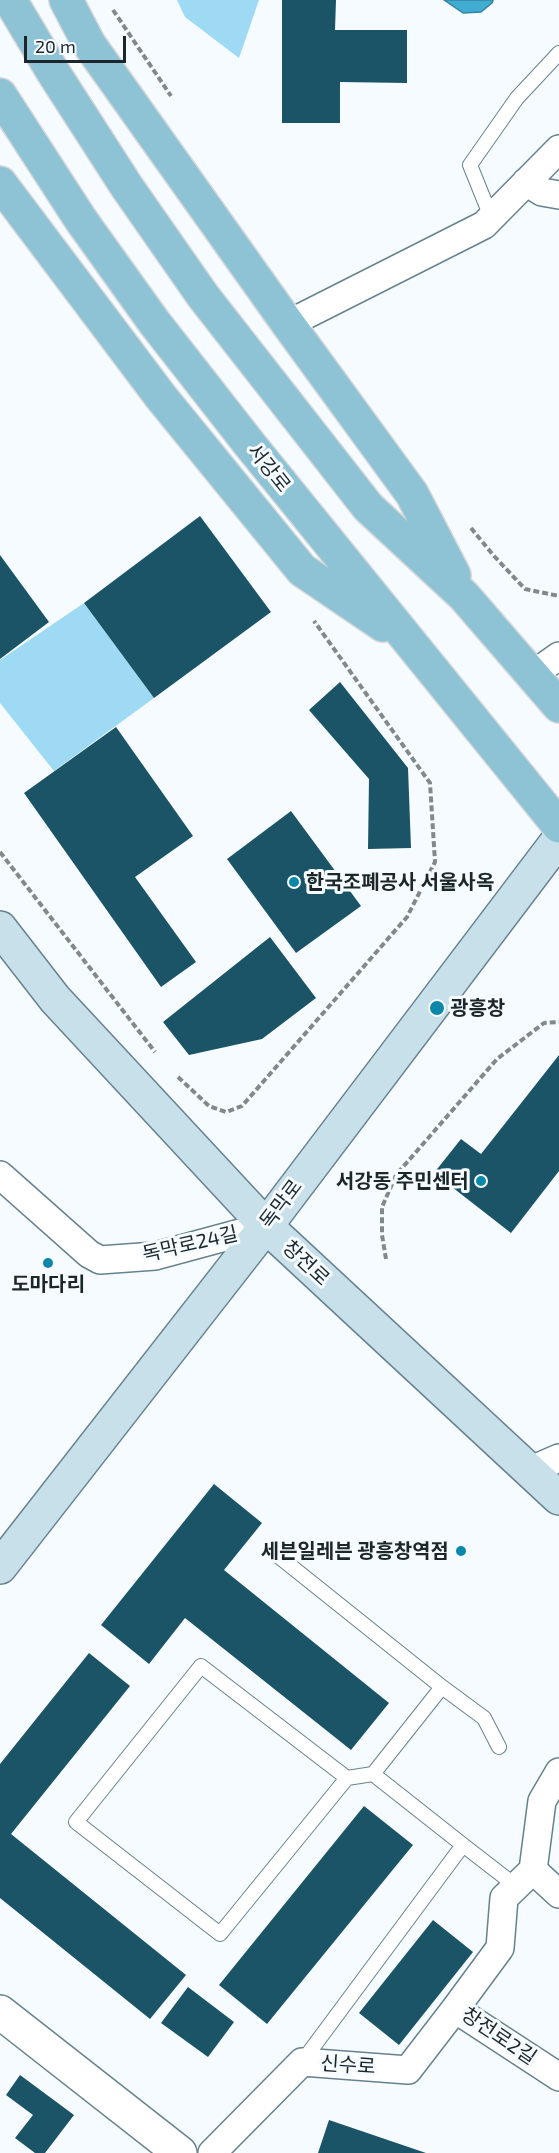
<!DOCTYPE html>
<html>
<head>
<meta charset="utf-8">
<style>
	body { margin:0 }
	#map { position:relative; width:559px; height:2153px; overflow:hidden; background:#f5fbfe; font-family:"Exo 2",sans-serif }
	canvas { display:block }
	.scale { position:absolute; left:24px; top:36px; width:102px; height:27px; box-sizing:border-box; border:3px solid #1c272c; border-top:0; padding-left:8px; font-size:18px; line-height:21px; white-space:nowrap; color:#1c272c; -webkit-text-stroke:4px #f5fbfe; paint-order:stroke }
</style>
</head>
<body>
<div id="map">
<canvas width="559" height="2153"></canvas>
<div class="scale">20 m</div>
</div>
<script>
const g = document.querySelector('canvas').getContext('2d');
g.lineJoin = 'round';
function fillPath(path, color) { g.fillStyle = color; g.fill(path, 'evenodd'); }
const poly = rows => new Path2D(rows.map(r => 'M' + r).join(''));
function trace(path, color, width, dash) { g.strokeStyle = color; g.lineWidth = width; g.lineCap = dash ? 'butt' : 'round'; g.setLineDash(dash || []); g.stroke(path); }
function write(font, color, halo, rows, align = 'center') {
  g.font = font + ' "Exo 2","Noto Sans KR",sans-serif'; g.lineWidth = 6; g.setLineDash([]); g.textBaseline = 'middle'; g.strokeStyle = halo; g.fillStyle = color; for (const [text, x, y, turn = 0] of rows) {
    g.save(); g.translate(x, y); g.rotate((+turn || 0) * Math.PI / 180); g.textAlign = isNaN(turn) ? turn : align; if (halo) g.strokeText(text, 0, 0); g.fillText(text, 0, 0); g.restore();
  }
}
const green = poly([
	[177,0,259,0,239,58,185,17],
	[84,603,154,698,54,771,0,703,0,660]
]);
const water = poly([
	[444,0,493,0,492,3,481,12,463,13,444,0]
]);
const building = poly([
	[282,0,336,0,335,30,407,30,407,83,340,82,340,123,282,123],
	[200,516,271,612,154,698,84,603],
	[0,555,49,622,0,659],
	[340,682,408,768,411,848,368,849,369,779,309,710],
	[116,727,193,836,135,877,196,962,161,987,24,793],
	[291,811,361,906,296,953,227,859],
	[270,937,316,998,262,1039,189,1055,163,1022],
	[559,1055,559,1171,511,1233,434,1173,461,1139,481,1154],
	[214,1484,262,1523,224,1570,389,1703,351,1750,185,1618,149,1664,101,1625],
	[89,1653,130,1686,11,1834,186,1975,150,2019,0,1898,0,1764],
	[364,1806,413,1845,267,2024,219,1985],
	[433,1920,473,1952,399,2045,359,2013],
	[188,1987,234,2022,208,2057,161,2023],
	[20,2075,74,2115,45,2153,35,2153,15,2138,33,2115,6,2095],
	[329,2120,426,2153,318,2153]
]);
const path = poly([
	[113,10,171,96],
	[471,528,494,556,525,589,559,596],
	[0,852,155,1052],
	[178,1077,209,1106,226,1112,242,1106,407,917,435,862,430,783,314,621],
	[386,1259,382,1235,382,1207,396,1175,497,1059,544,1023,559,1022]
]);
const service = poly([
	[491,217,470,165,517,98,559,53],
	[272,1551,442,1687,373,1774,463,1845],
	[442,1687,484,1718,499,1747],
	[347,1778,201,1666,76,1822,220,1934,347,1778,373,1774],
	[302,2062,463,1845,516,1886]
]);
const minor = poly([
	[526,182,542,192,559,195],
	[288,324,484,225,559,149],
	[532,675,559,656],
	[0,1175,89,1254,100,1260,155,1256,266,1226],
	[529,1471,559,1458],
	[559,1772,542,1801,533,1870,504,1898,500,1948,455,2009,559,2077],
	[533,1870,559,1894],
	[212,2153,302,2062,408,2070,455,2009]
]);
const tertiary = poly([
	[0,2012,180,2153]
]);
const secondary = poly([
	[0,928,55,999,266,1226,559,1498],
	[0,1567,266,1226,559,839]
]);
const primary = poly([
	[10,0,53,72,127,187,203,296,368,507,464,596,559,706],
	[66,0,89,44,288,324,412,494,454,575],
	[0,95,81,220,154,322,251,446,559,826],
	[0,183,161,397,302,570,383,625]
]);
const markers = [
	[294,882,6,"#0b87aa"],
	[437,1008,8,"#0b87aa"],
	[481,1181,6,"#0b87aa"],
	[48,1263,6,"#0b87aa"],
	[461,1551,6,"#0b87aa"]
];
const streetNames = [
	["서강로",269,468,51],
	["독막로",281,1204,-53],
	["독막로24길",190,1244,-13],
	["창전로",306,1263,43],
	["창전로2길",499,2036,34],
	["신수로",348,2065,4]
];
const poiNames = [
	["한국조폐공사 서울사옥",306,882],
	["광흥창",450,1008],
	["서강동 주민센터",469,1181,"right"],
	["도마다리",48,1284,"center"],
	["세븐일레븐 광흥창역점",449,1551,"right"]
];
fillPath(green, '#9edaf3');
fillPath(water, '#40acd2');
trace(water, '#3584a0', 1.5);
fillPath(building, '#1b5467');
trace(service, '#66828e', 16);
trace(minor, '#66828e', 30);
trace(tertiary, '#66828e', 36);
trace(secondary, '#66828e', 36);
trace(primary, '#d6d8d9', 36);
trace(path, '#80898d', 4, [6, 3]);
trace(service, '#fff', 14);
trace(minor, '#fff', 27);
trace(tertiary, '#fff', 33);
trace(secondary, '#c7e0ea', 33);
trace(primary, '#8ec2d5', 33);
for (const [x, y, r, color] of markers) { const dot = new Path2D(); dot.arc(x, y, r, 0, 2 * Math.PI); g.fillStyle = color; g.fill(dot); trace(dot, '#f5fbfe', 2); }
write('20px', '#1c272c', '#f5fbfe', streetNames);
write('bold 20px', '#1c272c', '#f5fbfe', poiNames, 'left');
</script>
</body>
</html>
